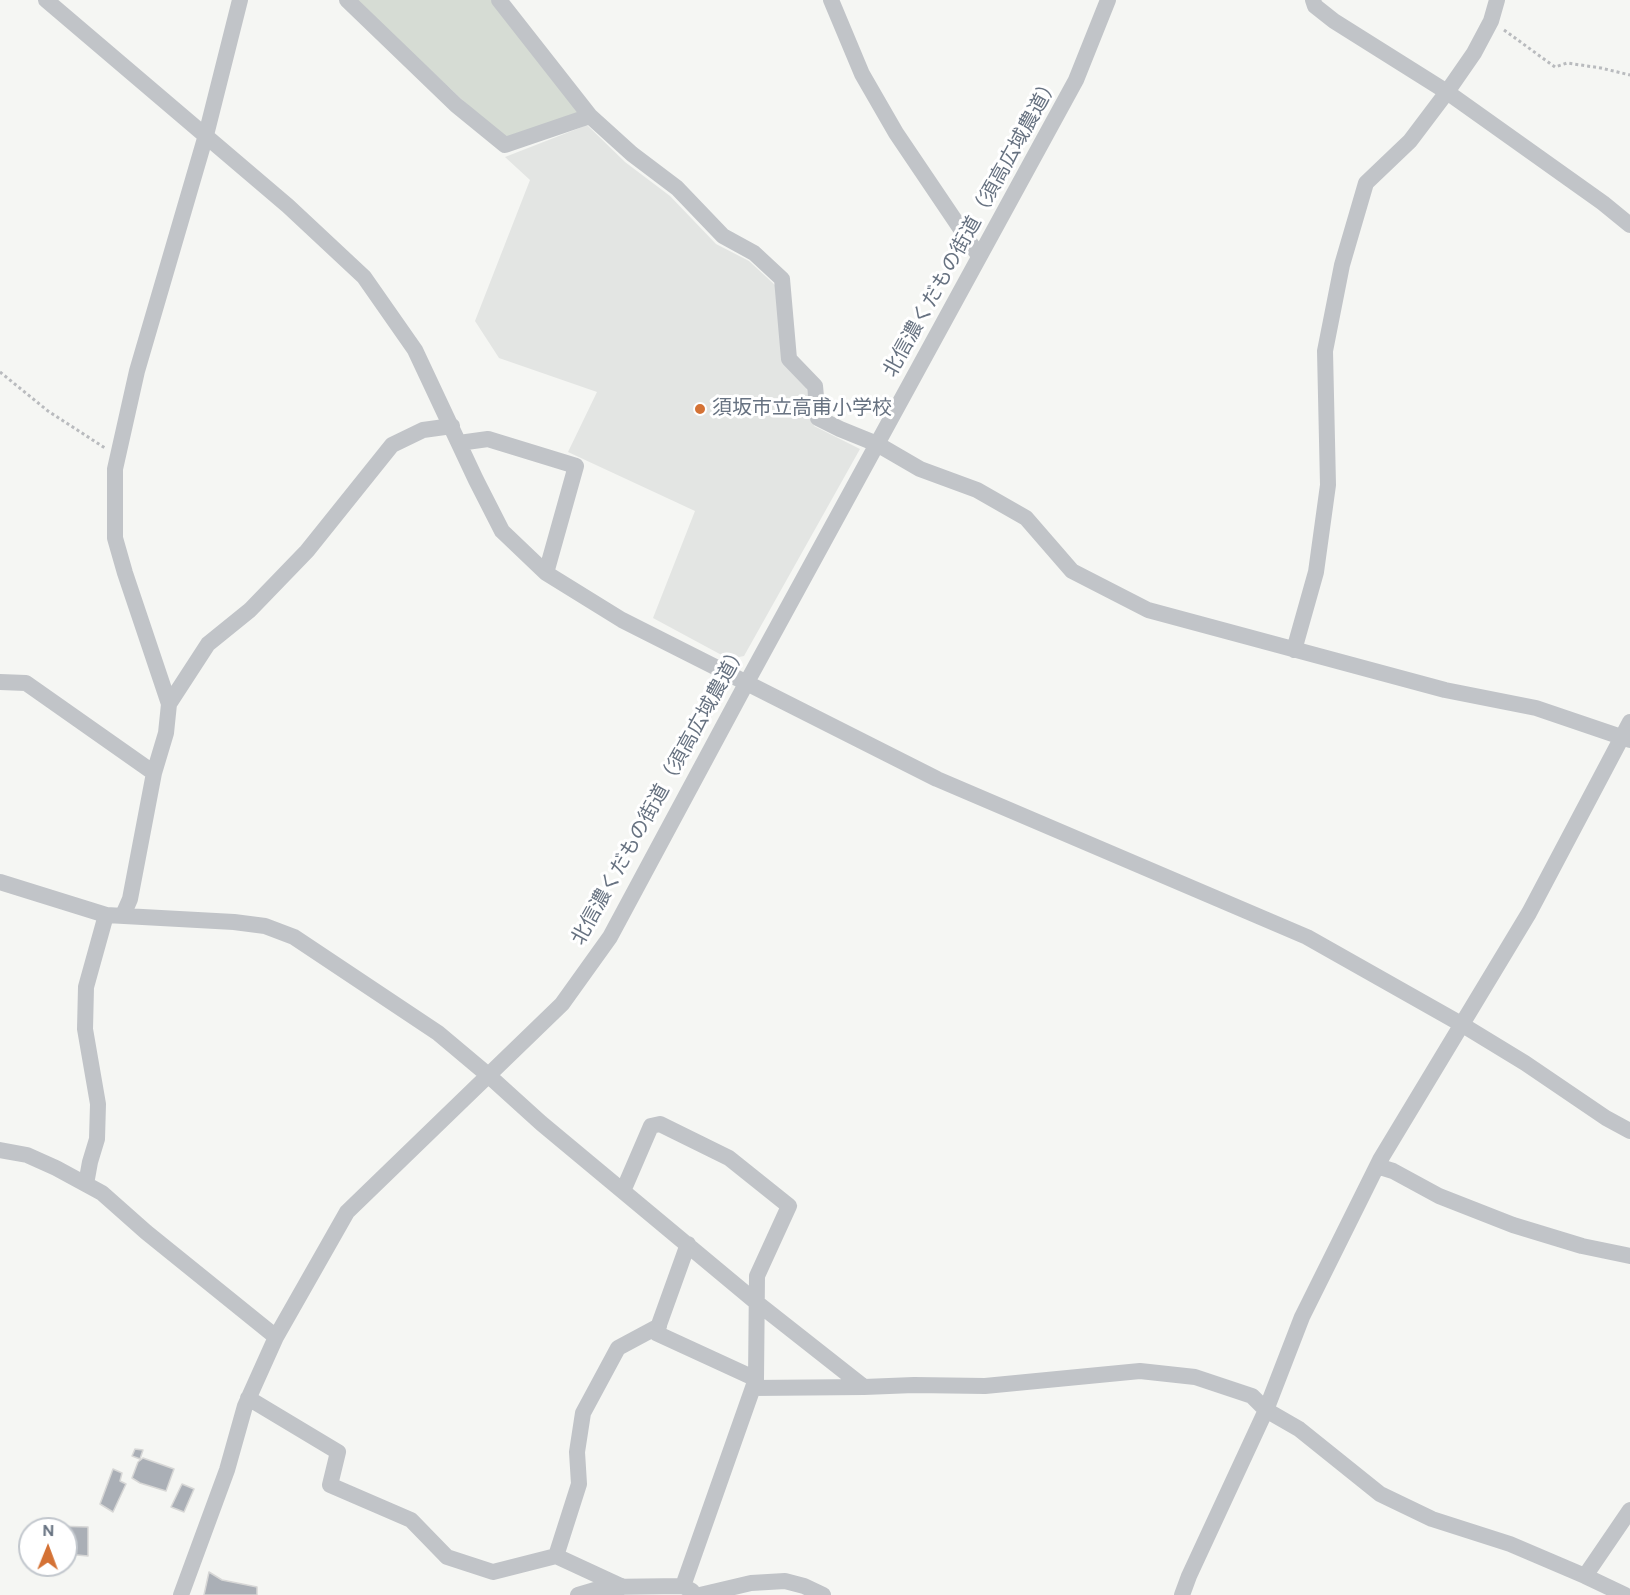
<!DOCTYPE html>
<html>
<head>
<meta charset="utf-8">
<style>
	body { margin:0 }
	#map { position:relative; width:1630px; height:1595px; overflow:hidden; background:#f5f6f3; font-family:"DM Sans",sans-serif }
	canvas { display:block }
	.north { position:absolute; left:18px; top:1517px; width:60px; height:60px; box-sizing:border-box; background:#fff; border:2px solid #c2c7cd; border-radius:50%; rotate:1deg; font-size:16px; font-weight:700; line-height:24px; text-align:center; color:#677281 }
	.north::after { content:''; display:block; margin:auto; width:21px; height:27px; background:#d47235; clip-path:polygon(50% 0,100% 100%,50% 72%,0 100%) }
</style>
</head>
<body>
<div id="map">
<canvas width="1630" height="1595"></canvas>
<div class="north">N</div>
</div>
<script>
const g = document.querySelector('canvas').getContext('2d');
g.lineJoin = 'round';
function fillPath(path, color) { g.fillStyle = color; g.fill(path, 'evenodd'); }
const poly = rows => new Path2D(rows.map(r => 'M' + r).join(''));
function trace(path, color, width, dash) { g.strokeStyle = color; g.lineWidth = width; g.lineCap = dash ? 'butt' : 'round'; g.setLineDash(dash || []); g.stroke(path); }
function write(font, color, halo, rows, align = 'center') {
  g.font = font + ' "DM Sans","Noto Sans JP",sans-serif'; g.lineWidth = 6; g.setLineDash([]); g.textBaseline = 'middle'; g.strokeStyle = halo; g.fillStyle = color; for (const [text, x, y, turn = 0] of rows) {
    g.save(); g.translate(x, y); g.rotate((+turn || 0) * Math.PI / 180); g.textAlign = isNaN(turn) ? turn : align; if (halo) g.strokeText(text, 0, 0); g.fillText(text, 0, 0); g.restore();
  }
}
const built = poly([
	[587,125,625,162,670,196,716,244,749,261,775,285,807,390,814,426,860,449,744,656,729,659,653,618,695,511,568,452,597,392,499,358,475,321,530,180,505,157]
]);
const green = poly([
	[356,0,491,0,583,113,505,140]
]);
const building = poly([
	[135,1449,143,1450,140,1459,132,1456,135,1449],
	[143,1458,174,1469,166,1491,140,1483,132,1478,138,1462,143,1458],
	[113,1469,122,1473,120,1481,126,1484,113,1512,100,1504,113,1469],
	[182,1484,194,1489,184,1512,171,1507,182,1484],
	[55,1526,88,1527,88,1556,66,1554,66,1529,55,1529,55,1526],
	[209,1572,222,1580,257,1587,257,1595,204,1595,209,1572]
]);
const path = poly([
	[1504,30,1555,67,1567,63,1601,68,1630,75],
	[0,372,48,411,105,448]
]);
const minor = poly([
	[46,0,288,206,364,277,415,350,476,480,502,531,546,573,622,620,937,779,1307,937,1461,1024,1525,1063,1606,1118,1630,1131],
	[347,0,456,105,505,145,590,116,632,154,677,188,723,236,754,253,782,279,789,359,815,386,818,418,840,429,877,444,920,469,977,490,1026,518,1072,571,1148,610,1445,690,1536,708,1630,740],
	[499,0,590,116],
	[831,0,862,74,896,133,979,256],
	[1313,0,1315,6,1334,21,1447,92,1603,203,1630,225],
	[459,443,488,439,576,466,546,573],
	[1294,650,1316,572,1328,485,1325,351,1342,265,1366,183,1410,141,1447,92,1474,53,1491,21,1497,0],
	[0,682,26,683,154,773],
	[169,704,125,573,115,538,115,469,137,371,206,135,240,0],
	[0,882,106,915,234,922,265,926,294,937,438,1033,488,1075,541,1123,756,1302,864,1387,914,1385,985,1386,1140,1371,1195,1377,1252,1396,1266,1410,1299,1429,1380,1494,1432,1519,1510,1544,1585,1576,1625,1595],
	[123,915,130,899,154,773,166,733,169,704,208,644,250,610,307,551,392,445,423,430,452,426],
	[0,1150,27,1155,56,1168,102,1193,146,1232,276,1337],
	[1377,1166,1393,1171,1439,1196,1513,1225,1582,1246,1630,1256],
	[86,1184,90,1162,97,1139,98,1104,85,1029,86,987,106,915],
	[623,1191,651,1126,660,1124,729,1158,789,1206,757,1276,756,1379,683,1586],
	[688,1244,656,1333,756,1379],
	[753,1388,864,1387],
	[248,1398,338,1452,330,1485,411,1520,447,1557,493,1572,556,1556],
	[1585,1576,1630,1510],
	[623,1587,556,1556,579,1484,577,1452,583,1413,618,1348,659,1326],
	[181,1595,227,1470,245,1406,276,1337,347,1212,562,1004,610,937,747,682,1076,80,1108,0],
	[578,1595,605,1587,683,1586,692,1591],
	[700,1595,751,1583,785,1581,804,1586,823,1595],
	[1182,1595,1189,1576,1266,1410,1302,1317,1380,1160,1529,913,1630,722]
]);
const markers = [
	[700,409,6,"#d47235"]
];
const streetNames = [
	["北信濃くだもの街道（須高広域農道）",972,227,-61],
	["北信濃くだもの街道（須高広域農道）",660,795,-61]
];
const poiNames = [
	["須坂市立高甫小学校",712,409]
];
fillPath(built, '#e3e5e3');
fillPath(green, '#d6dcd4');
fillPath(building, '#aaafb6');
trace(building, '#d7d7d6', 1.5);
trace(path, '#b9bbbe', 3, [3, 3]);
trace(minor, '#c1c4c8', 16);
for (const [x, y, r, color] of markers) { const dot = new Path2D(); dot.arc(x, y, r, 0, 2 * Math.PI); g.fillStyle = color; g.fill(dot); trace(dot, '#fff', 2); }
write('20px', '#677281', '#fff', streetNames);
write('20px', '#677281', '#fff', poiNames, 'left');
</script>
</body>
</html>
